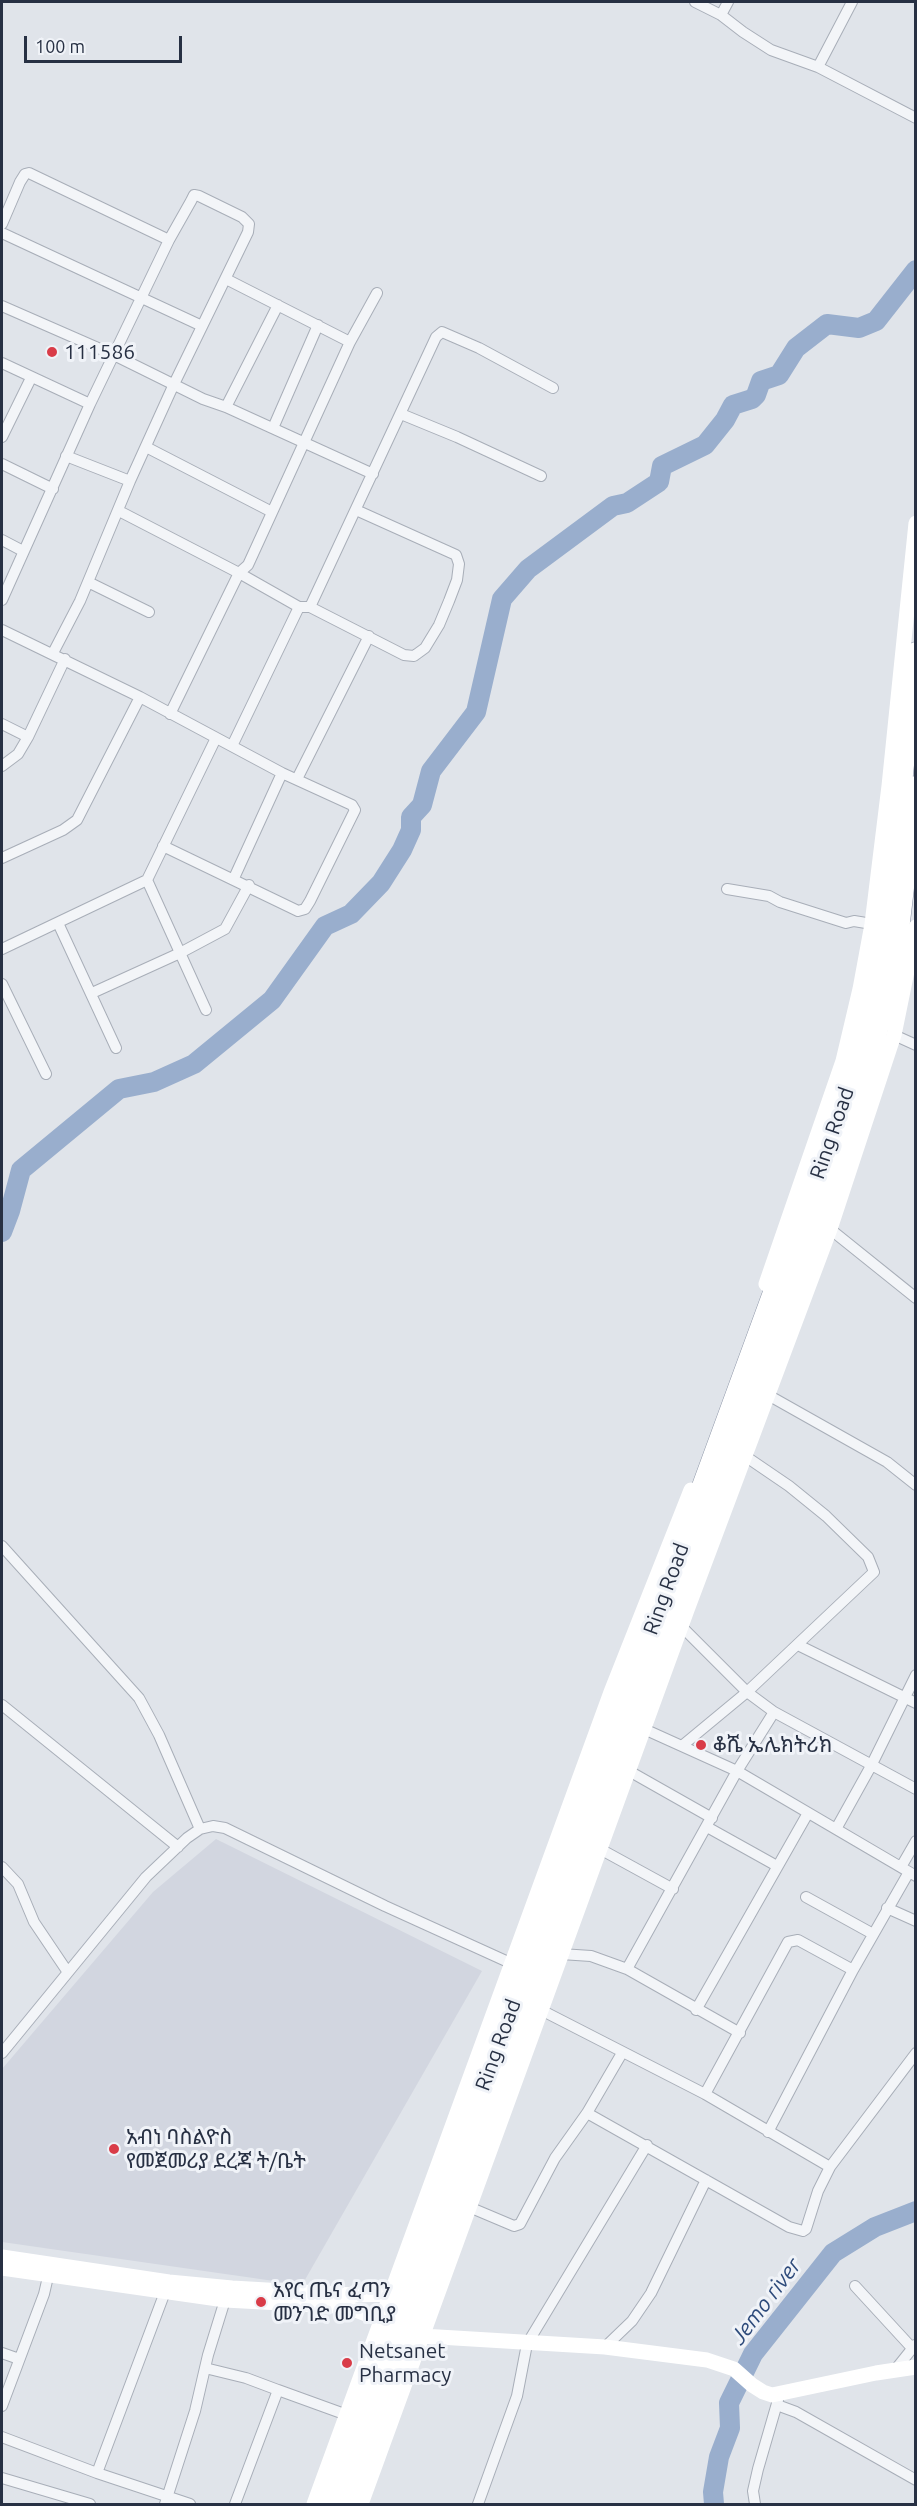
<!DOCTYPE html>
<html>
<head>
<meta charset="utf-8">
<style>
	body { margin:0 }
	#map { position:relative; width:917px; height:2506px; overflow:hidden; background:#e0e4ea; font-family:Ubuntu,sans-serif }
	canvas { display:block }
	.frame { position:absolute; inset:0; border:3px solid #273043; pointer-events:none }
	.scale { position:absolute; left:24px; top:36px; width:158px; height:27px; box-sizing:border-box; border:3px solid #273043; border-top:0; padding-left:8px; font-size:18px; line-height:21px; white-space:nowrap; color:#273043; -webkit-text-stroke:4px #f0f3f8; paint-order:stroke }
</style>
</head>
<body>
<div id="map">
<canvas width="917" height="2506"></canvas>
<div class="frame"></div>
<div class="scale">100 m</div>
</div>
<script>
const g = document.querySelector('canvas').getContext('2d');
g.lineJoin = 'round';
function fillPath(path, color) { g.fillStyle = color; g.fill(path, 'evenodd'); }
const poly = rows => new Path2D(rows.map(r => 'M' + r).join(''));
function trace(path, color, width, dash) { g.strokeStyle = color; g.lineWidth = width; g.lineCap = dash ? 'butt' : 'round'; g.setLineDash(dash || []); g.stroke(path); }
function write(font, color, halo, rows, align = 'center') {
  g.font = font + ' Ubuntu,"Noto Sans Ethiopic",sans-serif'; g.lineWidth = 6; g.setLineDash([]); g.textBaseline = 'middle'; g.strokeStyle = halo; g.fillStyle = color; for (const [text, x, y, turn = 0] of rows) {
    g.save(); g.translate(x, y); g.rotate((+turn || 0) * Math.PI / 180); g.textAlign = isNaN(turn) ? turn : align; if (halo) g.strokeText(text, 0, 0); g.fillText(text, 0, 0); g.restore();
  }
}
const built = poly([
	[216,1839,482,1971,302,2285,2,2242,2,2069,153,1892]
]);
const river = poly([
	[2,1232,10,1211,21,1170,119,1089,154,1082,194,1064,272,1000,325,926,351,914,381,883,402,850,411,830,411,817,422,805,431,771,476,712,502,599,528,569,613,506,627,503,659,482,662,466,705,445,725,420,733,405,752,399,756,395,761,381,779,375,796,348,827,324,859,328,876,321,916,270],
	[714,2504,713,2492,719,2457,730,2428,729,2403,753,2354,833,2253,875,2227,916,2211]
]);
const street = poly([
	[695,2,721,15,743,32,771,50,818,67,916,118],
	[721,15,728,2],
	[818,67,852,2],
	[2,224,20,182,25,174,29,173,169,240],
	[2,233,202,326],
	[226,279,350,342],
	[2,306,114,355,203,399,226,407,373,474],
	[2,363,90,404],
	[226,407,278,305],
	[401,414,457,437,541,476],
	[273,428,318,325],
	[2,437,31,378],
	[146,447,272,512],
	[66,456,130,481],
	[2,464,53,489],
	[119,511,239,573,299,607,310,607,404,655,414,656,425,648,439,625,449,601,457,580,459,564,456,555,356,510],
	[2,540,23,551],
	[88,582,149,612],
	[2,600,90,404,169,240,191,201,194,195,199,196,242,217,249,224,248,232,174,384,130,481,80,601,53,653],
	[310,607,436,337,442,332,479,348,553,388],
	[2,630,140,697,282,773,352,805,355,810,310,901,305,909,298,911,163,846],
	[170,714,239,573,248,565,350,342,377,293],
	[2,724,28,737],
	[232,746,299,607],
	[2,766,18,754,28,737,65,659],
	[297,779,369,636],
	[2,858,63,830,77,820,140,697],
	[234,878,282,773],
	[147,880,206,1010],
	[727,889,769,896,780,902,846,923,854,921,872,924],
	[58,923,116,1048],
	[2,949,147,880,216,738],
	[2,984,46,1074],
	[92,993,180,953,225,929,249,885],
	[894,1035,916,1045],
	[830,1229,916,1298],
	[768,1395,887,1462,916,1485],
	[2,1546,139,1698,159,1735,200,1829],
	[681,1626,747,1692,774,1712,916,1789],
	[798,1645,916,1703],
	[2,1705,178,1847],
	[644,1729,737,1771,916,1876],
	[683,1745,747,1692,874,1572,868,1557,826,1516,789,1486,745,1456],
	[629,1771,712,1818],
	[707,1827,777,1866],
	[836,1829,871,1766,916,1675],
	[600,1849,673,1889],
	[2,1867,18,1884,34,1922,67,1971],
	[901,1867,916,1841],
	[806,1897,873,1934],
	[887,1908,916,1921],
	[561,1954,591,1956,627,1969,740,2033],
	[627,1969,737,1771,774,1712],
	[541,2010,705,2094,830,2167],
	[696,2010,808,1813],
	[2,2053,146,1877,187,1838,200,1829,213,1826,225,1828,385,1906,517,1966],
	[705,2094,788,1942,798,1940,853,1970],
	[587,2113,789,2227,803,2231,806,2229,818,2191,830,2167,916,2053],
	[768,2132,853,1970,909,1872],
	[469,2207,514,2226,520,2224,555,2158,587,2113,622,2053],
	[855,2286,912,2348],
	[605,2347,632,2321,651,2293,706,2180],
	[2,2353,19,2359],
	[205,2368,246,2378,278,2390,235,2504],
	[895,2370,915,2345],
	[278,2390,347,2415],
	[777,2405,796,2412,916,2480],
	[2,2406,44,2294,50,2268],
	[2,2437,97,2473,165,2292],
	[97,2473,190,2504],
	[2,2478,90,2504],
	[165,2504,195,2411,208,2355,225,2300],
	[478,2504,517,2396,527,2344,647,2145],
	[755,2504,753,2491,758,2469,778,2400]
]);
const secondary = poly([
	[766,1284,843,1061,860,989,872,924,889,786,916,523],
	[2,2257,169,2282,232,2288,353,2295,392,2294],
	[2,2268,225,2300,337,2306,358,2311,382,2320],
	[422,2336,605,2347,707,2360,734,2369,752,2385,763,2392,772,2395,876,2373,916,2367],
	[314,2504,611,1692,691,1490],
	[361,2504,687,1610,830,1229,894,1035,916,927]
]);
const highway = poly([
	[329,2504,848,1088,875,978,891,887,916,652],
	[345,2504,858,1110,891,976,899,930,916,786]
]);
const markers = [
	[52,352,6,"#d93c48"],
	[701,1745,6,"#d93c48"],
	[114,2149,6,"#d93c48"],
	[261,2302,6,"#d93c48"],
	[347,2363,6,"#d93c48"]
];
const poiNames = [
	["111586",64,352],
	["ቆሼ ኤሌክትሪክ",713,1745],
	["አብነ ባስልዮስ",126,2137],
	["የመጀመሪያ ደረጃ ት/ቤት",126,2161],
	["አየር ጤና ፈጣን",273,2290],
	["መንገድ መግቢያ",273,2314],
	["Netsanet",359,2351],
	["Pharmacy",359,2375]
];
const streetNames = [
	["Ring Road",832,1133,-71],
	["Ring Road",666,1589,-70],
	["Ring Road",498,2045,-70]
];
const waterNames = [
	["Jemo river",766,2301,-53]
];
fillPath(built, '#d2d6e0');
trace(river, '#99aecd', 20);
trace(street, '#a8aeb8', 12);
trace(highway, '#868fa2', 21);
trace(street, '#f3f5f8', 10);
trace(secondary, '#fff', 15);
trace(highway, '#fff', 20);
for (const [x, y, r, color] of markers) { const dot = new Path2D(); dot.arc(x, y, r, 0, 2 * Math.PI); g.fillStyle = color; g.fill(dot); trace(dot, '#f0f3f8', 2); }
write('21px', '#273043', '#f0f3f8', poiNames, 'left');
write('21px', '#273043', '#f0f3f8', streetNames);
write('italic 22px', '#2e4b7b', '#f0f3f8', waterNames);
</script>
</body>
</html>
